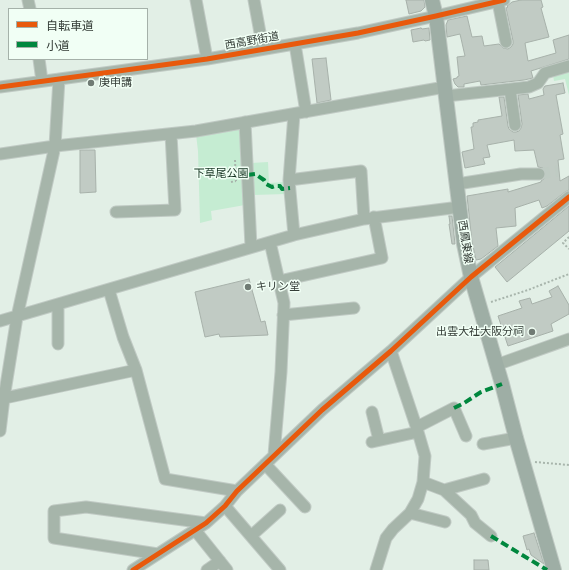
<!DOCTYPE html>
<html>
<head>
<meta charset="utf-8">
<style>
	body { margin:0 }
	#map { position:relative; width:569px; height:570px; overflow:hidden; background:#e2efe6; font-family:"PT Sans","Noto Sans JP",sans-serif }
	canvas { display:block }
	.legend { position:absolute; left:8px; top:8px; width:140px; height:52px; box-sizing:border-box; background:#f1fff5; border:1px solid #a5b1a9; margin:0; padding:5px 7px; list-style:none; font-size:12px; color:#333c36 }
	.legend li { display:flex; align-items:center; gap:8px; height:20px }
	.legend b { width:20px; border:1px solid #a5b1a9 }
</style>
</head>
<body>
<div id="map">
<canvas width="569" height="570"></canvas>
<ul class="legend">
<li><b style="height:5px;background:#e8590c"></b>自転車道</li>
<li><b style="height:5px;background:#00873e"></b>小道</li>
</ul>
</div>
<script>
const g = document.querySelector('canvas').getContext('2d');
g.lineJoin = 'round';
function fillPath(path, color) { g.fillStyle = color; g.fill(path, 'evenodd'); }
const poly = rows => new Path2D(rows.map(r => 'M' + r).join(''));
function trace(path, color, width, dash) { g.strokeStyle = color; g.lineWidth = width; g.lineCap = dash ? 'butt' : 'round'; g.setLineDash(dash || []); g.stroke(path); }
function write(font, color, halo, rows, align = 'center') {
  g.font = font + ' "PT Sans","Noto Sans JP",sans-serif'; g.lineWidth = 3; g.setLineDash([]); g.textBaseline = 'middle'; g.strokeStyle = halo; g.fillStyle = color; for (const [text, x, y, turn = 0] of rows) {
    g.save(); g.translate(x, y); g.rotate((+turn || 0) * Math.PI / 180); g.textAlign = isNaN(turn) ? turn : align; if (halo) g.strokeText(text, 0, 0); g.fillText(text, 0, 0); g.restore();
  }
}
const green = poly([
	[569,70,569,95,565,79,554,81,553,75],
	[240,127,245,205,211,211,212,220,200,223,198,151,196,134],
	[268,162,269,183,285,182,286,194,253,195,251,163]
]);
const building = poly([
	[406,0,424,0,425,7,421,11,409,14,406,0],
	[521,0,541,0,543,7,541,8,549,37,525,43,528,61,556,53,553,40,569,35,569,59,531,71,533,78,524,80,481,85,480,81,464,84,464,87,458,87,455,84,453,79,457,78,457,77,459,76,457,57,465,56,460,34,447,37,446,25,448,20,467,16,472,37,482,36,484,46,499,44,503,48,508,49,511,47,513,44,513,41,506,8,508,7,507,6,512,2,521,0],
	[421,28,422,29,429,28,430,40,425,41,424,40,413,42,411,30,421,28],
	[326,58,331,100,317,103,312,59,326,58],
	[563,83,565,93,556,95,563,134,560,135,564,159,558,160,560,181,569,176,569,190,565,192,547,206,542,208,539,200,515,208,516,226,496,228,498,246,481,259,476,260,472,242,467,196,508,189,508,192,541,182,541,181,545,178,546,174,545,171,543,168,538,167,534,150,515,151,514,140,487,145,490,157,483,158,485,164,465,168,462,152,474,149,471,127,473,127,473,123,478,122,478,120,502,116,499,97,504,97,508,126,509,129,513,132,516,132,519,131,521,128,522,124,518,95,528,94,529,99,544,95,543,89,545,86,563,83],
	[80,150,95,150,96,192,80,193,80,150],
	[569,206,569,231,507,282,495,267,569,206],
	[449,216,452,216,455,244,452,244,449,224,450,224,449,216],
	[249,279,261,322,265,321,268,335,220,337,219,334,205,337,195,292,249,279],
	[558,286,569,305,569,314,551,324,553,331,508,346,498,316,522,308,519,301,530,298,532,304,552,297,549,291,558,286],
	[534,533,544,564,531,555,529,549,527,550,523,536,534,533],
	[474,560,488,560,489,570,474,570,474,560]
]);
const minorTunnel = poly([
	[539,174,558,171]
]);
const path = poly([
	[235,160,236,181],
	[231,182,236,181],
	[569,237,563,243,569,249],
	[491,302,528,290,569,274],
	[535,462,569,465]
]);
const minor = poly([
	[28,0,30,9],
	[196,0,207,59],
	[254,0,263,49],
	[498,2,506,42],
	[295,44,306,112],
	[39,59,42,81],
	[0,87,207,59,358,33,436,16,504,0],
	[510,89,515,125],
	[446,96,529,87,538,83,545,73,569,66],
	[245,122,251,247],
	[0,154,55,146,196,131,445,87],
	[289,180,361,171,364,219],
	[457,184,521,174,539,174],
	[116,212,175,210,171,134],
	[294,235,289,180,294,114],
	[270,242,284,303,281,372,274,455],
	[279,281,382,258,374,217],
	[109,290,123,337,136,370,165,479,237,491],
	[58,305,58,344],
	[283,315,354,308],
	[0,321,294,235,364,219,460,207],
	[496,365,569,339],
	[0,399,136,370],
	[372,412,379,440],
	[417,427,454,408,466,436],
	[0,431,4,398,17,317,55,146,59,79],
	[372,442,418,432],
	[483,444,516,438],
	[265,464,305,507],
	[423,482,444,490,471,515,475,523,491,536],
	[444,490,484,479],
	[225,506,280,570],
	[410,513,445,522],
	[195,530,227,570],
	[251,536,280,510],
	[158,554,54,538,54,511,86,507,206,523],
	[133,570,206,523,225,506,237,491,322,410,391,351,471,277,569,197],
	[207,570,220,561],
	[376,570,386,538,393,529,410,513,418,499,423,482,425,456,418,432,391,351]
]);
const major = poly([
	[432,0,436,16,464,244,471,277,502,384,516,438,554,570]
]);
const quiet = poly([
	[247,175,255,174,264,180,266,184,272,187,275,186,280,186,282,189,290,188],
	[454,408,464,403,481,392,502,384],
	[491,536,547,570]
]);
const cycleway = poly([
	[0,87,207,59,358,33,436,16,504,0],
	[133,570,206,523,225,506,237,491,322,410,391,351,471,277,569,197]
]);
const markers = [
	[91,83,4,"#707b74"],
	[248,287,4,"#707b74"],
	[532,332,4,"#707b74"]
];
const streetNames = [
	["西高野街道",252,41,-10],
	["西鳳東線",465,242,81]
];
const poiNames = [
	["庚申講",99,83],
	["キリン堂",256,287],
	["出雲大社大阪分祠",524,332,"right"]
];
const parkNames = [
	["下草尾公園",221,174]
];
fillPath(green, '#c5ecd2');
fillPath(building, '#c1cbc4');
trace(building, '#a7b1aa', 1);
trace(minorTunnel, '#bfcbc3', 11, [11, 5.5]);
trace(minor, '#c0cac4', 13);
trace(major, '#c0cac4', 16);
trace(path, '#a8b5ac', 2, [2, 2]);
trace(minor, '#a6b5aa', 11);
trace(major, '#9eaea5', 14);
trace(quiet, '#00873e', 4, [8, 4]);
trace(cycleway, '#e8590c', 5);
for (const [x, y, r, color] of markers) { const dot = new Path2D(); dot.arc(x, y, r, 0, 2 * Math.PI); g.fillStyle = color; g.fill(dot); trace(dot, '#f1fff5', 1.5); }
write('11px', '#333c36', '#f1fff5', streetNames);
write('11px', '#333c36', '#f1fff5', poiNames, 'left');
write('11px', '#143320', '#f1fff5', parkNames);
</script>
</body>
</html>
